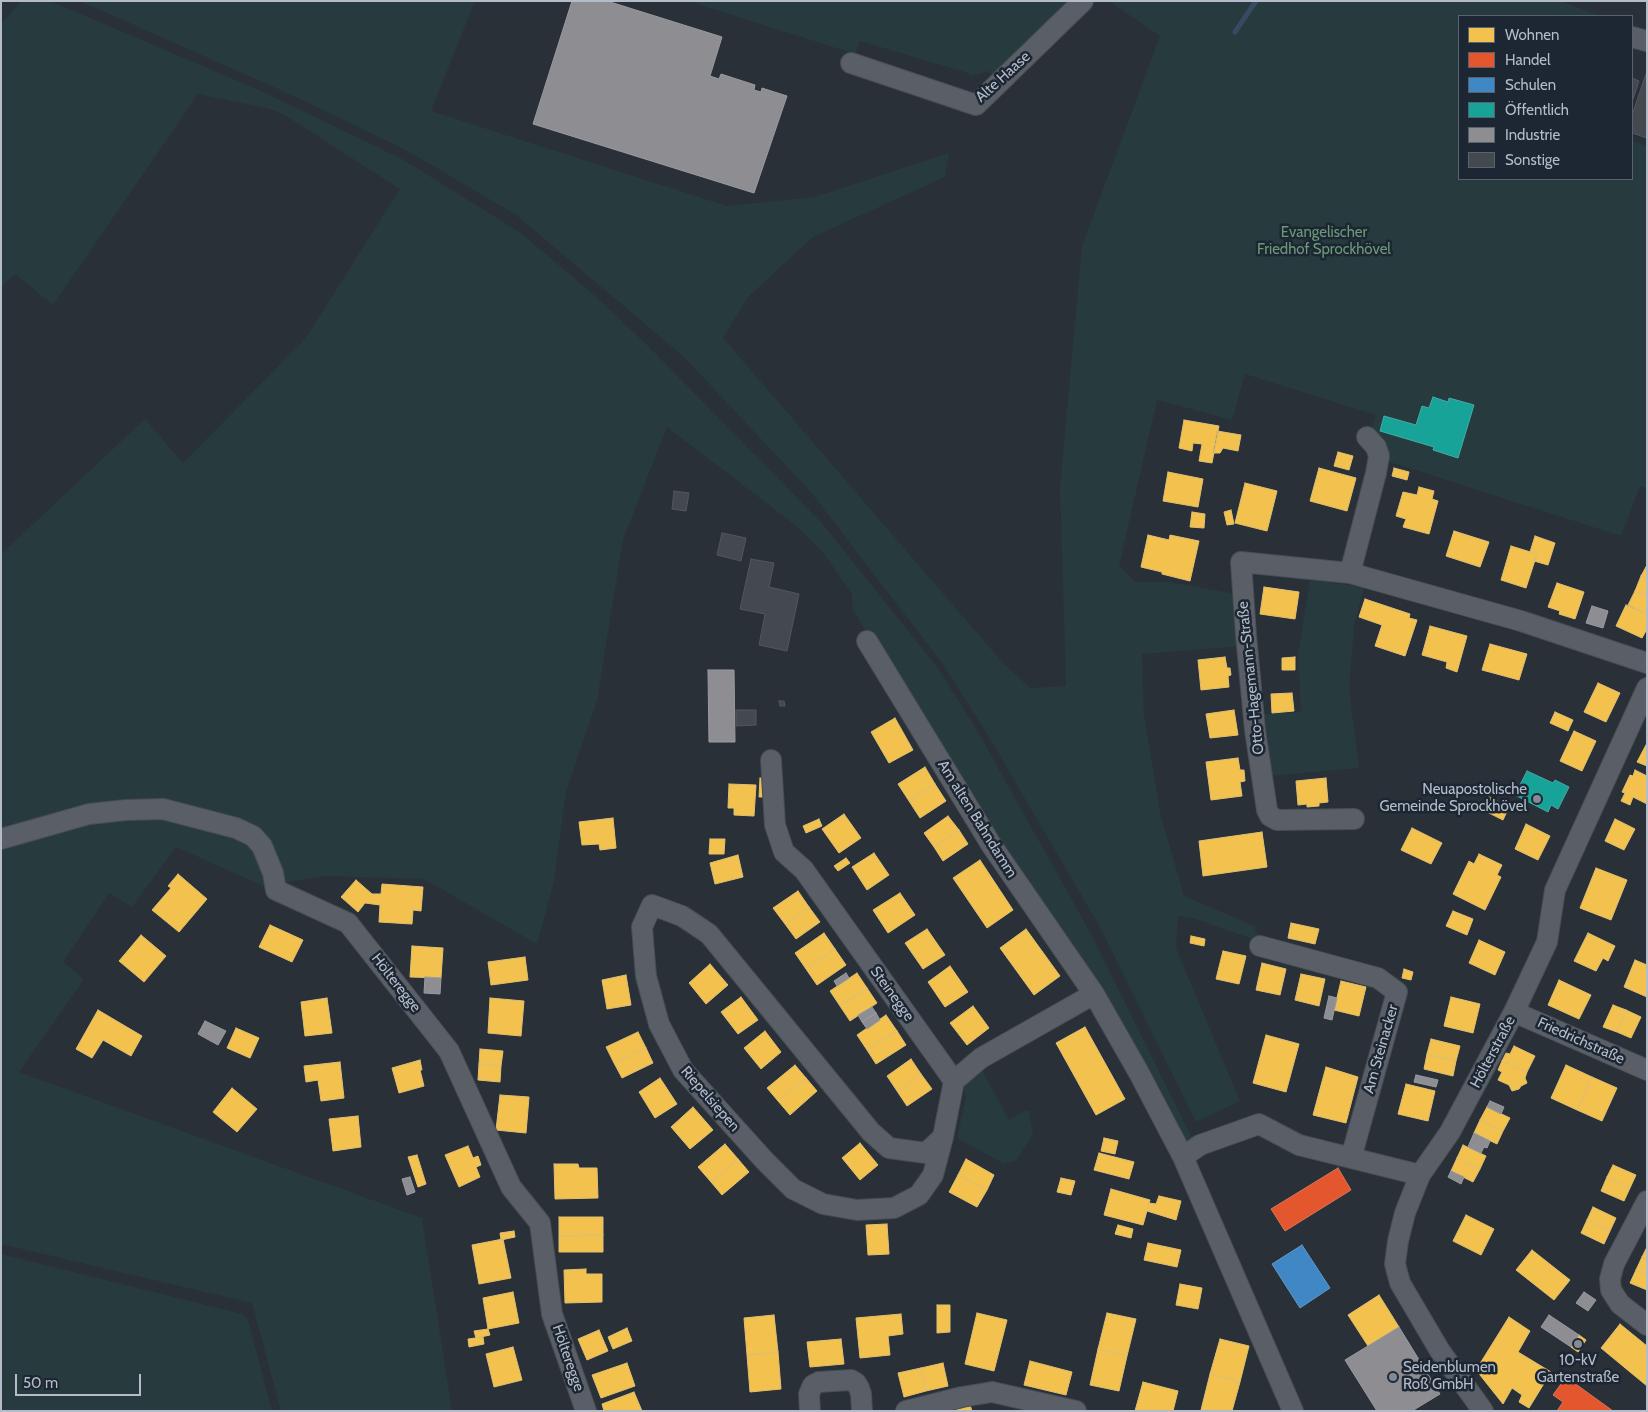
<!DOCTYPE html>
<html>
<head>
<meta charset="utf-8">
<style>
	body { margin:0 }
	#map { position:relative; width:1648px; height:1412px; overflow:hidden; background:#2a3038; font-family:Cabin,sans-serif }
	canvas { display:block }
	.frame { position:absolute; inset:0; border:2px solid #b4bcc9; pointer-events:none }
	.legend { position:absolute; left:1458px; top:15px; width:175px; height:165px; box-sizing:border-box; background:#1d2633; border:1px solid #59626f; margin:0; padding:6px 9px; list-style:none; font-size:15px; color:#b4bcc9 }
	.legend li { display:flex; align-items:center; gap:10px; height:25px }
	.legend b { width:25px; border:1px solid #59626f }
	.scale { position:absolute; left:15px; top:1374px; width:126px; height:22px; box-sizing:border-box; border:2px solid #b4bcc9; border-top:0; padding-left:6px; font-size:15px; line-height:18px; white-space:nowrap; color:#b4bcc9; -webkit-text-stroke:4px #1d2633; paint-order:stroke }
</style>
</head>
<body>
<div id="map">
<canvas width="1648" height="1412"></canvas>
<div class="frame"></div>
<ul class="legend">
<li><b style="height:14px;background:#f2c14e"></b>Wohnen</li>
<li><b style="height:14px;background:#e4572e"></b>Handel</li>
<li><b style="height:14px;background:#3f88c5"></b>Schulen</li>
<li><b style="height:14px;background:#17a398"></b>Öffentlich</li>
<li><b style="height:14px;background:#8d8d92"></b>Industrie</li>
<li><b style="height:14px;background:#444950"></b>Sonstige</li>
</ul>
<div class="scale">50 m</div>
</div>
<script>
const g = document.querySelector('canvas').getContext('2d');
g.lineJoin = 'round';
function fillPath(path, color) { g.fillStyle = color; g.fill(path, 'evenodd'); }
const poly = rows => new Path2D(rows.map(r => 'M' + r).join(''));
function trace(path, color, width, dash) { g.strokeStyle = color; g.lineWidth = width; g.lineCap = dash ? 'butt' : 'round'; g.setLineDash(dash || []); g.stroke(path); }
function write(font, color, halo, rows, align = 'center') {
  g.font = font + ' Cabin,sans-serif'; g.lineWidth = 5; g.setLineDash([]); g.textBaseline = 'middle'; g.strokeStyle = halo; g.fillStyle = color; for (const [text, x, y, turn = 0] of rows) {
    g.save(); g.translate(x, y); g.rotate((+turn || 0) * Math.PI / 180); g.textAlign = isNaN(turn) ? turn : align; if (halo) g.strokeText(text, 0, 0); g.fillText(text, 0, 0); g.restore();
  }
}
const green = poly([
	[21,1,50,1,257,89,402,159,521,233,594,295,646,344,822,523,937,667,978,732,1090,932,1194,1142,1183,1149,853,610,852,594,822,551,799,528,667,427,623,540,597,700,566,792,554,881,537,944,424,879,324,876,263,886,176,847,132,907,109,893,63,962,84,979,19,1072,422,1218,452,1411,281,1411,252,1303,1,1244,1,554,145,419,183,463,305,339,400,189,283,114,266,108,198,94,53,305,15,274,1,287,1,24],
	[80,1,475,1,431,111,727,206,814,197,949,153,945,177,813,237,748,297,723,338,1003,663,1030,688,1066,686,1060,487,1082,246,1160,36,1109,1,1560,1,1601,16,1459,16,1459,179,1632,179,1632,141,1647,146,1647,488,1640,486,1621,536,1387,461,1372,431,1376,415,1245,374,1232,420,1157,400,1119,566,1135,582,1169,582,1235,594,1244,646,1142,654,1144,714,1161,816,1184,896,1254,926,1259,941,1192,918,1178,916,1176,948,1240,1101,1196,1122,1100,927,986,732,942,663,810,491,683,356,516,215,408,151,296,97],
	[688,1,1072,1,996,77,987,71,972,76,965,72,860,41,855,54],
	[1310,580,1364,587,1354,626,1349,690,1359,768,1270,776,1262,714,1301,712,1298,654],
	[982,1070,1009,1120,1023,1111,1029,1111,1033,1134,1016,1161,1004,1164,957,1138,966,1097,963,1086],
	[1,1254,242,1314,248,1320,272,1411,1,1411]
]);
const homes = poly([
	[1184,420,1219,426,1212,463,1199,461,1202,444,1193,443,1192,451,1179,448,1184,420],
	[1217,431,1241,435,1238,451,1223,448,1220,453,1213,453,1217,431],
	[1338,452,1353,456,1349,470,1334,466,1338,452],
	[1319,468,1356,478,1347,511,1310,501,1319,468],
	[1394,468,1409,472,1407,480,1392,476,1394,468],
	[1168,472,1203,479,1198,507,1163,501,1168,472],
	[1245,483,1277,491,1267,531,1235,523,1245,483],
	[1419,487,1434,491,1432,499,1438,501,1429,534,1403,527,1406,519,1396,516,1403,492,1417,495,1419,487],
	[1231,510,1234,524,1227,525,1224,512,1231,510],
	[1192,512,1205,514,1204,528,1190,527,1192,512],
	[1454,531,1489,542,1480,567,1446,556,1454,531],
	[1148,535,1169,540,1170,535,1199,541,1190,581,1162,574,1162,572,1141,567,1148,535],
	[1535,536,1555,543,1548,565,1534,561,1537,554,1530,552,1535,536],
	[1511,546,1537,554,1526,588,1501,580,1511,546],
	[1647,565,1647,578,1641,576,1647,565],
	[1641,576,1647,578,1647,596,1635,591,1641,576],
	[1557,583,1584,592,1575,619,1559,614,1560,611,1548,607,1557,583],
	[1264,587,1299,592,1295,619,1260,614,1264,587],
	[1635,591,1647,596,1647,614,1628,605,1635,591],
	[1365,599,1410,614,1409,618,1417,620,1405,656,1375,646,1382,625,1359,617,1365,599],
	[1626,605,1647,614,1647,629,1642,638,1616,626,1626,605],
	[1430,626,1467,636,1457,672,1446,668,1447,662,1422,655,1430,626],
	[1490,644,1527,654,1519,680,1482,670,1490,644],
	[1225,657,1227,668,1230,668,1231,675,1228,676,1229,687,1201,690,1198,660,1225,657],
	[1295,657,1295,670,1282,670,1282,658,1295,657],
	[1598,683,1620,693,1606,722,1584,712,1598,683],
	[1292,693,1294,711,1272,713,1271,694,1292,693],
	[1234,710,1238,735,1210,738,1206,714,1234,710],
	[1555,712,1573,720,1568,731,1550,723,1555,712],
	[895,718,913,750,889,763,871,732,895,718],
	[1574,731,1596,741,1582,771,1560,761,1574,731],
	[1647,743,1647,766,1637,762,1647,743],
	[1238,758,1240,770,1244,770,1245,781,1240,782,1242,796,1211,800,1206,762,1238,758],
	[925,767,935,784,909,801,898,784,925,767],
	[1635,770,1647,776,1647,804,1633,797,1630,805,1621,801,1625,793,1622,792,1630,775,1633,776,1635,770],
	[760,778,768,778,768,797,759,797,760,778],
	[1326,778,1328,802,1319,803,1319,806,1307,807,1307,804,1298,805,1296,781,1326,778],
	[729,784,756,785,754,816,734,815,734,808,728,808,729,784],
	[935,784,946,801,920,818,909,801,935,784],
	[1489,797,1509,807,1503,820,1483,810,1489,797],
	[844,814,861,838,839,853,822,829,844,814],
	[948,816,959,830,934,847,924,833,948,816],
	[613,818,616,848,600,850,599,844,582,845,579,822,613,818],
	[819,819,822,826,806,833,803,826,819,819],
	[1615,819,1635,829,1624,850,1605,841,1615,819],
	[1526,824,1550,836,1538,860,1515,849,1526,824],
	[1412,828,1442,843,1431,864,1401,850,1412,828],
	[959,830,968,844,943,861,934,847,959,830],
	[1262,832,1267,867,1203,876,1199,841,1262,832],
	[710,839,725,839,724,854,709,854,710,839],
	[874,853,889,875,867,890,852,867,874,853],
	[1479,854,1502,865,1497,875,1501,877,1485,910,1453,894,1469,861,1474,864,1479,854],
	[738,855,743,877,715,884,710,863,738,855],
	[846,858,850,863,838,871,834,866,846,858],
	[980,860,1013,910,987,928,953,878,980,860],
	[1596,868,1627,880,1611,920,1580,908,1596,868],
	[178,874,207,899,179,932,152,910,171,888,168,886,178,874],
	[356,880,372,894,381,894,382,884,423,887,421,911,413,910,412,924,379,922,380,905,365,903,358,912,341,897,356,880],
	[798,891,809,907,785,924,773,908,798,891],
	[900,893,915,915,888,933,873,910,900,893],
	[809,907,820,922,796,939,785,924,809,907],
	[1453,911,1473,919,1467,935,1446,926,1453,911],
	[1291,923,1319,929,1315,944,1288,938,1291,923],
	[270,925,303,940,292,962,259,947,270,925],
	[927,929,945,955,923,969,905,943,927,929],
	[1026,929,1060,976,1034,995,1000,948,1026,929],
	[824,933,835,949,806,969,795,953,824,933],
	[1588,933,1615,946,1608,961,1603,958,1596,971,1574,961,1588,933],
	[141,935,166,956,144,982,119,961,141,935],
	[1191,936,1205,939,1204,946,1190,943,1191,936],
	[1479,940,1505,952,1495,975,1469,963,1479,940],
	[412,946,443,948,441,978,410,977,412,946],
	[835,949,846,965,817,985,806,969,835,949],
	[1223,951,1246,956,1239,984,1216,979,1223,951],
	[525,957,528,980,491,985,488,962,525,957],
	[1635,960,1647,965,1647,997,1624,987,1635,960],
	[1262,963,1286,969,1280,995,1256,990,1262,963],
	[710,964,728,985,706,1004,689,983,710,964],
	[950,966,968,992,945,1007,928,982,950,966],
	[1404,969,1413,972,1411,980,1402,978,1404,969],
	[857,973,867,988,840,1006,830,991,857,973],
	[1301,974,1325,979,1319,1006,1295,1000,1301,974],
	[626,975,631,1005,607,1009,602,980,626,975],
	[1559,980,1591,995,1579,1019,1548,1005,1559,980],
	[1341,981,1366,987,1359,1016,1334,1010,1341,981],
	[867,988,877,1003,850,1021,840,1006,867,988],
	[741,997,758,1020,738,1034,721,1012,741,997],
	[1451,997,1480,1004,1473,1033,1444,1026,1451,997],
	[327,998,332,1033,305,1036,301,1002,327,998],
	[490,998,524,1001,521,1036,488,1033,490,998],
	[1613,1005,1626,1010,1617,1032,1603,1027,1613,1005],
	[973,1006,989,1028,967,1045,950,1023,973,1006],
	[98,1010,142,1036,131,1056,103,1040,92,1058,76,1049,98,1010],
	[1626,1010,1641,1017,1631,1038,1617,1032,1626,1010],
	[886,1015,897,1031,867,1050,857,1035,886,1015],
	[1085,1027,1125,1099,1096,1115,1056,1043,1085,1027],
	[236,1028,259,1038,250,1058,227,1048,236,1028],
	[765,1031,781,1052,761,1069,744,1048,765,1031],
	[897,1031,906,1045,876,1064,867,1050,897,1031],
	[638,1032,646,1048,614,1063,606,1047,638,1032],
	[1266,1035,1299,1044,1286,1092,1253,1083,1266,1035],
	[1431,1039,1460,1046,1456,1061,1427,1054,1431,1039],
	[1514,1046,1535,1056,1527,1072,1502,1061,1506,1053,1510,1054,1514,1046],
	[646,1048,653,1063,622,1078,614,1063,646,1048],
	[480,1049,503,1051,501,1066,479,1064,480,1049],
	[1427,1054,1456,1061,1453,1076,1424,1069,1427,1054],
	[911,1059,921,1074,897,1091,887,1076,911,1059],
	[420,1060,422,1070,420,1070,424,1086,399,1093,392,1068,420,1060],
	[1502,1061,1527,1072,1525,1078,1527,1083,1521,1086,1519,1089,1512,1091,1509,1085,1498,1080,1502,1072,1498,1070,1502,1061],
	[340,1062,344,1098,321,1101,318,1080,306,1082,304,1066,340,1062],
	[479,1064,501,1066,500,1082,478,1080,479,1064],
	[795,1065,806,1078,778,1101,767,1088,795,1065],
	[1566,1065,1592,1077,1577,1110,1551,1098,1566,1065],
	[1326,1067,1358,1077,1346,1123,1313,1115,1326,1067],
	[921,1074,932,1089,907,1106,897,1091,921,1074],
	[1592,1077,1617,1088,1602,1121,1577,1110,1592,1077],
	[660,1078,677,1104,655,1118,639,1092,660,1078],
	[806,1078,817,1091,790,1115,778,1101,806,1078],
	[1406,1084,1435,1091,1428,1121,1398,1114,1406,1084],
	[232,1088,257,1109,237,1132,213,1112,232,1088],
	[500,1095,529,1097,526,1133,496,1130,500,1095],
	[693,1107,713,1130,690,1149,671,1127,693,1107],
	[1487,1107,1510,1118,1503,1131,1480,1120,1487,1107],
	[358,1116,361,1147,333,1151,329,1119,358,1116],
	[1480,1120,1503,1131,1497,1144,1474,1133,1480,1120],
	[1104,1138,1118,1141,1115,1154,1101,1151,1104,1138],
	[860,1143,878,1165,860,1180,842,1158,860,1143],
	[725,1144,738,1159,711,1182,698,1167,725,1144],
	[1463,1145,1486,1156,1480,1169,1457,1158,1463,1145],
	[468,1146,473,1158,478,1156,481,1165,476,1167,480,1177,459,1187,445,1155,468,1146],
	[1099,1153,1134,1162,1129,1179,1094,1170,1099,1153],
	[417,1155,426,1184,418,1187,408,1157,417,1155],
	[1457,1158,1480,1169,1473,1182,1451,1171,1457,1158],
	[738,1159,749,1172,722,1195,711,1182,738,1159],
	[966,1159,994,1175,987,1190,958,1175,966,1159],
	[554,1164,578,1164,579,1168,597,1168,598,1198,555,1199,554,1164],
	[1613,1165,1636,1175,1630,1188,1607,1177,1613,1165],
	[958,1175,987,1190,977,1207,949,1192,958,1175],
	[1607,1177,1630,1188,1624,1201,1601,1191,1607,1177],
	[1061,1178,1075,1181,1071,1195,1057,1192,1061,1178],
	[1111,1189,1150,1200,1143,1225,1104,1215,1111,1189],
	[1159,1196,1181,1201,1176,1220,1147,1211,1149,1203,1156,1204,1159,1196],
	[1593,1207,1616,1218,1610,1231,1587,1220,1593,1207],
	[1466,1215,1494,1229,1481,1255,1453,1241,1466,1215],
	[559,1217,603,1217,603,1235,559,1236,559,1217],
	[1587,1220,1610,1231,1604,1244,1581,1233,1587,1220],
	[887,1224,889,1254,868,1255,866,1225,887,1224],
	[1118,1225,1133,1229,1131,1238,1115,1234,1118,1225],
	[514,1231,515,1237,501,1240,500,1233,514,1231],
	[603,1235,603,1252,559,1252,559,1236,603,1235],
	[503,1239,511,1278,479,1284,472,1245,503,1239],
	[1148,1243,1181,1250,1177,1267,1144,1260,1148,1243],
	[1647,1247,1647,1259,1642,1257,1647,1247],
	[1532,1250,1570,1280,1554,1300,1516,1270,1532,1250],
	[1642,1257,1647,1259,1647,1274,1636,1270,1642,1257],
	[586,1269,586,1274,602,1274,602,1302,565,1303,564,1270,586,1269],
	[1636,1270,1647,1274,1647,1290,1630,1283,1636,1270],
	[1180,1284,1202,1288,1198,1309,1176,1305,1180,1284],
	[513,1292,519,1323,488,1329,483,1298,513,1292],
	[1379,1295,1399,1327,1368,1346,1348,1315,1379,1295],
	[937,1305,950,1305,950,1332,937,1333,937,1305],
	[977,1313,1007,1320,994,1371,965,1364,977,1313],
	[1107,1313,1136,1319,1127,1356,1098,1349,1107,1313],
	[901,1314,903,1334,888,1336,890,1355,860,1358,856,1318,901,1314],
	[774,1315,778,1352,747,1355,744,1318,774,1315],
	[1509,1317,1530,1331,1518,1352,1551,1372,1529,1408,1519,1402,1522,1395,1512,1388,1503,1404,1476,1370,1509,1317],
	[1620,1324,1647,1346,1647,1386,1601,1348,1620,1324],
	[627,1328,632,1341,613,1349,608,1337,627,1328],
	[488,1329,490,1335,476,1338,474,1331,488,1329],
	[599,1330,608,1351,587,1360,578,1339,599,1330],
	[1579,1335,1586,1340,1578,1352,1571,1347,1579,1335],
	[483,1337,484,1344,469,1347,468,1339,483,1337],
	[841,1339,844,1364,810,1367,807,1342,841,1339],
	[1220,1339,1249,1346,1240,1382,1210,1374,1220,1339],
	[513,1347,522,1380,494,1387,486,1354,513,1347],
	[1098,1349,1127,1356,1119,1391,1090,1385,1098,1349],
	[778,1352,781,1389,750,1392,747,1355,778,1352],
	[1030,1361,1072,1372,1066,1395,1024,1385,1030,1361],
	[627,1363,635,1386,601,1398,592,1375,627,1363],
	[943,1363,948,1386,926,1391,921,1368,943,1363],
	[921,1368,926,1391,904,1397,898,1373,921,1368],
	[1210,1374,1240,1382,1232,1411,1201,1410,1210,1374],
	[1143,1382,1178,1391,1173,1411,1135,1411,1143,1382],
	[634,1392,642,1411,604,1411,602,1404,634,1392],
	[970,1405,972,1411,946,1411,970,1405]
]);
const shops = poly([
	[1338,1168,1351,1190,1285,1231,1271,1209,1338,1168],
	[1566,1377,1613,1411,1557,1411,1563,1402,1553,1395,1566,1377]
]);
const schools = poly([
	[1302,1245,1330,1288,1300,1308,1272,1264,1302,1245]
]);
const public = poly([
	[1433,397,1448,402,1449,398,1474,405,1458,458,1433,450,1434,447,1380,431,1384,416,1416,425,1422,406,1429,408,1433,397],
	[1527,771,1553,783,1555,780,1569,787,1558,809,1551,805,1548,812,1515,795,1527,771]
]);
const industry = poly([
	[572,1,607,1,722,37,710,76,719,79,721,74,755,85,754,90,761,92,762,88,787,96,754,193,533,124,572,1],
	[1592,606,1608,611,1603,628,1586,623,1592,606],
	[708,670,734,670,735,742,709,742,708,670],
	[846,973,849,978,837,986,834,981,846,973],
	[425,977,441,978,440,994,424,993,425,977],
	[1329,996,1337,998,1332,1020,1324,1018,1329,996],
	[872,1007,876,1013,862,1022,858,1015,872,1007],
	[876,1013,880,1020,867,1029,862,1022,876,1013],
	[205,1021,226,1031,218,1045,198,1034,205,1021],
	[1416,1075,1438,1080,1436,1087,1414,1082,1416,1075],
	[1490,1101,1504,1107,1501,1114,1487,1107,1490,1101],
	[1474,1133,1490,1141,1487,1148,1484,1147,1481,1153,1468,1147,1474,1133],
	[1451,1171,1464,1177,1461,1184,1448,1177,1451,1171],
	[410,1177,415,1192,407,1195,402,1179,410,1177],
	[1584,1292,1596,1300,1588,1311,1576,1303,1584,1292],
	[1549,1315,1579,1335,1571,1347,1541,1327,1549,1315],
	[1399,1327,1440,1394,1412,1411,1377,1411,1345,1360,1399,1327]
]);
const stream = poly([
	[1235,32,1256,1]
]);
const building = poly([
	[1647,71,1647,138,1632,133,1632,115,1647,71],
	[1632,78,1639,81,1632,102,1632,78],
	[674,491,689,493,686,511,672,509,674,491],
	[722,533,746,538,741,561,717,555,722,533],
	[751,559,774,563,769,587,799,594,787,651,759,645,765,614,740,609,751,559],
	[779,701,784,701,785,706,780,706,779,701],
	[736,710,756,710,756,725,736,726,736,710]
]);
const street = poly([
	[1632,37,1647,41],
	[851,63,976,105,1083,1],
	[1350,573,1376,473,1379,456,1376,447,1367,437],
	[867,641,992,846,1094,994,1139,1073,1183,1157,1293,1411],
	[771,760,775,825,784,852,804,870,954,1081,981,1058,1094,994],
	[1354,819,1277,820,1270,816,1267,810,1255,730,1246,635,1241,562,1350,573,1521,621,1647,663],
	[1,839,89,814,126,810,163,809,236,828,253,836,262,846,273,873,276,890,348,923,449,1051,511,1187,540,1223,552,1314,586,1411],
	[1260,946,1378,978,1397,992,1351,1158],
	[1514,1012,1647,1070],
	[943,1137,926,1153,889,1148,871,1132,709,934,682,916,652,905,642,927,646,976,659,1024,683,1070,764,1160,793,1189,823,1204,857,1210,894,1208,919,1195,933,1175,943,1137,954,1081],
	[1183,1157,1200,1145,1259,1124,1299,1145,1420,1175],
	[1647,1201,1614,1264,1610,1279,1611,1290,1620,1304,1647,1325],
	[810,1411,809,1394,813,1385,819,1382,851,1380,856,1383,859,1388,861,1394,862,1411],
	[906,1411,962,1397,992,1392,1076,1411],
	[1483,1411,1440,1351,1400,1283,1395,1264,1398,1241,1405,1213,1420,1175,1450,1132,1514,1012,1547,942,1555,890,1647,688]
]);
const markers = [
	[1537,799,5,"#848b96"],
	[1578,1344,5,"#848b96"],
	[1393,1377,5,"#848b96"]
];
const streetNames = [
	["Alte Haase",1003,77,-42],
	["Otto-Hagemann-Straße",1251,678,-96],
	["Am alten Bahndamm",977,819,58],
	["Hölteregge",396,983,52],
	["Steinegge",892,994,54],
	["Friedrichstraße",1581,1041,24],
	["Am Steinacker",1381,1049,-74],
	["Hölterstraße",1493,1052,-62],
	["Riepelsiepen",710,1099,49],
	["Hölteregge",568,1358,71]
];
const parkNames = [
	["Evangelischer",1324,233],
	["Friedhof Sprockhövel",1324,250]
];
const poiNames = [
	["Neuapostolische",1527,790],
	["Gemeinde Sprockhövel",1527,807],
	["10-kV",1578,1361,"center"],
	["Gartenstraße",1578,1378,"center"],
	["Seidenblumen",1403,1368,"left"],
	["Roß GmbH",1403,1385,"left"]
];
fillPath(green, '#273a3e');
fillPath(homes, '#f2c14e');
trace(homes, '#dfc073', 1);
fillPath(shops, '#e4572e');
trace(shops, '#d6755c', 1);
fillPath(schools, '#3f88c5');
trace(schools, '#6298c6', 1);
fillPath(public, '#17a398');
trace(public, '#46aaa7', 1);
fillPath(industry, '#8d8d92');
trace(industry, '#999ba2', 1);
trace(stream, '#384963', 5);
fillPath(building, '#444950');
trace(building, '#52575f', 1);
trace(street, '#484c53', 22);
trace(street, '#5a5e66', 20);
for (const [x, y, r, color] of markers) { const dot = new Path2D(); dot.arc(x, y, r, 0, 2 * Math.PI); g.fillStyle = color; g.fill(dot); trace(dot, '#1d2633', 2); }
write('15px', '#b4bcc9', '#1d2633', streetNames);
write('15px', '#6b9a76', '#1d2633', parkNames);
write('15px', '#b4bcc9', '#1d2633', poiNames, 'right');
</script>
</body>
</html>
